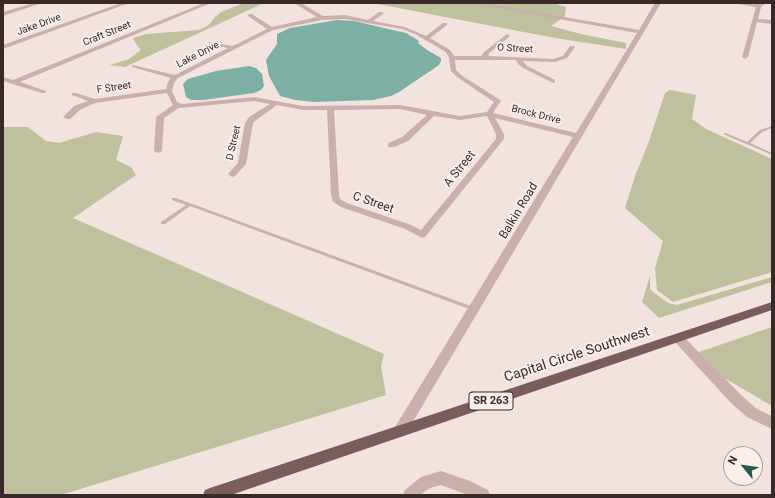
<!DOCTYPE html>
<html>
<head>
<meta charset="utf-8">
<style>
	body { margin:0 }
	#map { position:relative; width:775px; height:498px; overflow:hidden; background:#f2e3de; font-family:Roboto,sans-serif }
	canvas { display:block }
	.frame { position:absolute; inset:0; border:4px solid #382a29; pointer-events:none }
	.north { position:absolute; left:723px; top:446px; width:40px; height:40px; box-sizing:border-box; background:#faefea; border:1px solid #aca09d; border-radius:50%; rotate:299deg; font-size:11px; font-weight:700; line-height:16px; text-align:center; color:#382a29 }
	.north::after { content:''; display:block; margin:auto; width:14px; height:18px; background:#1f594e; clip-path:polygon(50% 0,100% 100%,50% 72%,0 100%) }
</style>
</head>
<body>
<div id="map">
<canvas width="775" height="498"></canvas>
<div class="frame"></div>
<div class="north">N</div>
</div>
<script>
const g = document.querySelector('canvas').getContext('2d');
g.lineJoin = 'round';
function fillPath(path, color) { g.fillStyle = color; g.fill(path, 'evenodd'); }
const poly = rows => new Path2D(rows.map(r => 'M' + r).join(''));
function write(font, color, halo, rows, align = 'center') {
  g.font = font + ' Roboto,sans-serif'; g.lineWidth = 4; g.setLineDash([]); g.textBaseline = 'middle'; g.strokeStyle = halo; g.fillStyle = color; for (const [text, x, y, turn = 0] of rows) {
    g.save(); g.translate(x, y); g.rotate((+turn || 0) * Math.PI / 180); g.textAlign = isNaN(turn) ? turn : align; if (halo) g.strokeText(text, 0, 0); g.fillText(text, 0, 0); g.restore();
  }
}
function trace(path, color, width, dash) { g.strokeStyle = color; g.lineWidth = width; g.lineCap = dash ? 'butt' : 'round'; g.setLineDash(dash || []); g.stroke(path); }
const green = poly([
	[244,3,264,3,125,67,110,65,129,59,141,50,136,44,133,38,146,34,199,30,209,25,214,18,221,12],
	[372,3,553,3,566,7,565,16,551,26,581,34,626,43,626,49,555,38],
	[670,90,696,95,692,119,706,129,772,159,772,272,673,302,657,290,655,268,663,241,625,208,635,176,648,144,665,93],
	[3,127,28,127,46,141,59,143,96,132,123,136,116,160,131,167,136,175,73,218,384,354,381,366,386,395,61,495,3,495],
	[650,276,650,289,653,292,668,303,677,305,772,277,772,282,659,318,642,302],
	[772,327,772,406,721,376,699,352]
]);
const water = poly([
	[337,20,354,21,406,33,419,41,418,43,427,50,441,58,441,61,439,65,399,92,391,96,373,100,315,102,295,100,280,96,269,76,266,60,277,44,277,34,290,28],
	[249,66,256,68,262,74,264,86,261,90,254,93,203,100,191,100,186,97,183,84,188,79,216,71]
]);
const service = poly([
	[772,126,772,128,762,132,750,143,772,153,772,155,723,134,725,133,726,133,747,142,760,130,772,126],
	[172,198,176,198,476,308,477,309,476,310,472,310,190,206,165,224,161,224,161,222,186,205,172,200,172,198]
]);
const minor = poly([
	[34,3,42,3,3,16,3,12,34,3],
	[121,3,129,3,3,49,3,45,121,3],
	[204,3,211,3,20,82,46,91,46,93,42,93,3,81,3,77,13,80,204,3],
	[294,3,301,3,323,16,345,15,368,20,379,12,383,12,383,14,373,21,405,27,426,36,443,23,447,23,447,25,430,38,450,50,454,56,482,56,483,53,507,34,510,36,509,37,488,54,489,56,553,59,563,56,570,46,574,46,575,47,567,58,555,62,523,61,527,66,555,80,555,82,553,83,523,68,518,64,516,60,455,60,456,70,461,75,500,100,501,101,493,113,576,133,637,33,481,5,484,3,639,30,655,3,661,3,405,435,400,437,395,435,393,431,395,427,573,137,495,118,504,134,504,139,425,237,422,238,405,229,341,207,333,202,331,195,327,110,303,110,277,105,255,121,253,123,246,164,235,176,232,177,228,174,238,163,245,123,249,117,270,104,254,101,179,108,164,118,162,151,158,153,154,151,156,117,173,105,167,93,95,103,80,110,70,119,67,119,63,117,74,106,88,101,72,95,72,93,76,93,95,99,166,89,168,82,171,78,132,67,132,65,175,75,228,48,209,44,209,42,233,46,267,29,248,16,248,14,252,14,272,27,317,17,294,3],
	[345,19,402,29,415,34,446,52,449,58,451,71,457,77,494,102,487,112,460,116,400,105,303,106,254,97,182,104,177,102,172,91,174,83,178,78,273,30,322,20,345,19],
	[400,109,427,115,402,137,388,143,388,147,394,147,408,141,434,116,460,120,487,116,496,134,496,139,421,230,411,225,347,203,340,199,339,195,334,110,400,109],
	[733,3,758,4,766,3,761,7,758,19,772,20,772,24,757,22,748,57,745,59,742,57,756,7,733,3],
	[678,334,682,335,741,395,757,409,772,416,772,429,747,417,731,403,674,341,672,338,674,335,678,334],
	[441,471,470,481,488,490,490,495,468,495,441,485,430,488,420,495,403,495,405,490,421,477,441,471]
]);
const primary = poly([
	[772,302,772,310,231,495,203,495,205,490,210,488,772,302]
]);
const farStreetnames = [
	["Jake Drive",39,25,-20],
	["Craft Street",107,34,-22],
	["O Street",515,49,3],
	["Lake Drive",198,55,-27],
	["F Street",114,88,-8],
	["Brock Drive",536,115,14],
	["D Street",234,143,-77]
];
const shields = [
	[491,401,44]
];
const shieldNames = [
	["SR 263",491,401]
];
const streetNames = [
	["A Street",460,169,-51],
	["C Street",373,203,19],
	["Balkin Road",519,211,-59]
];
const nearStreetnames = [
	["Capital Circle Southwest",577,355,-18]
];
fillPath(green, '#bfc19e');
fillPath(water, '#7dafa4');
fillPath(service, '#cab0aa');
fillPath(minor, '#cab0aa');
fillPath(primary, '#795d5a');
write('10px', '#382a29', '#faefea', farStreetnames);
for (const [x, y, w] of shields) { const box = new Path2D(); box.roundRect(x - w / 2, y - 9, w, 18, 3); g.fillStyle = '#faefea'; g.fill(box); trace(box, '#382a29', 1); }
write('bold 11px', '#382a29', null, shieldNames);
write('12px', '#382a29', '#faefea', streetNames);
write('14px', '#382a29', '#faefea', nearStreetnames);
</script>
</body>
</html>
